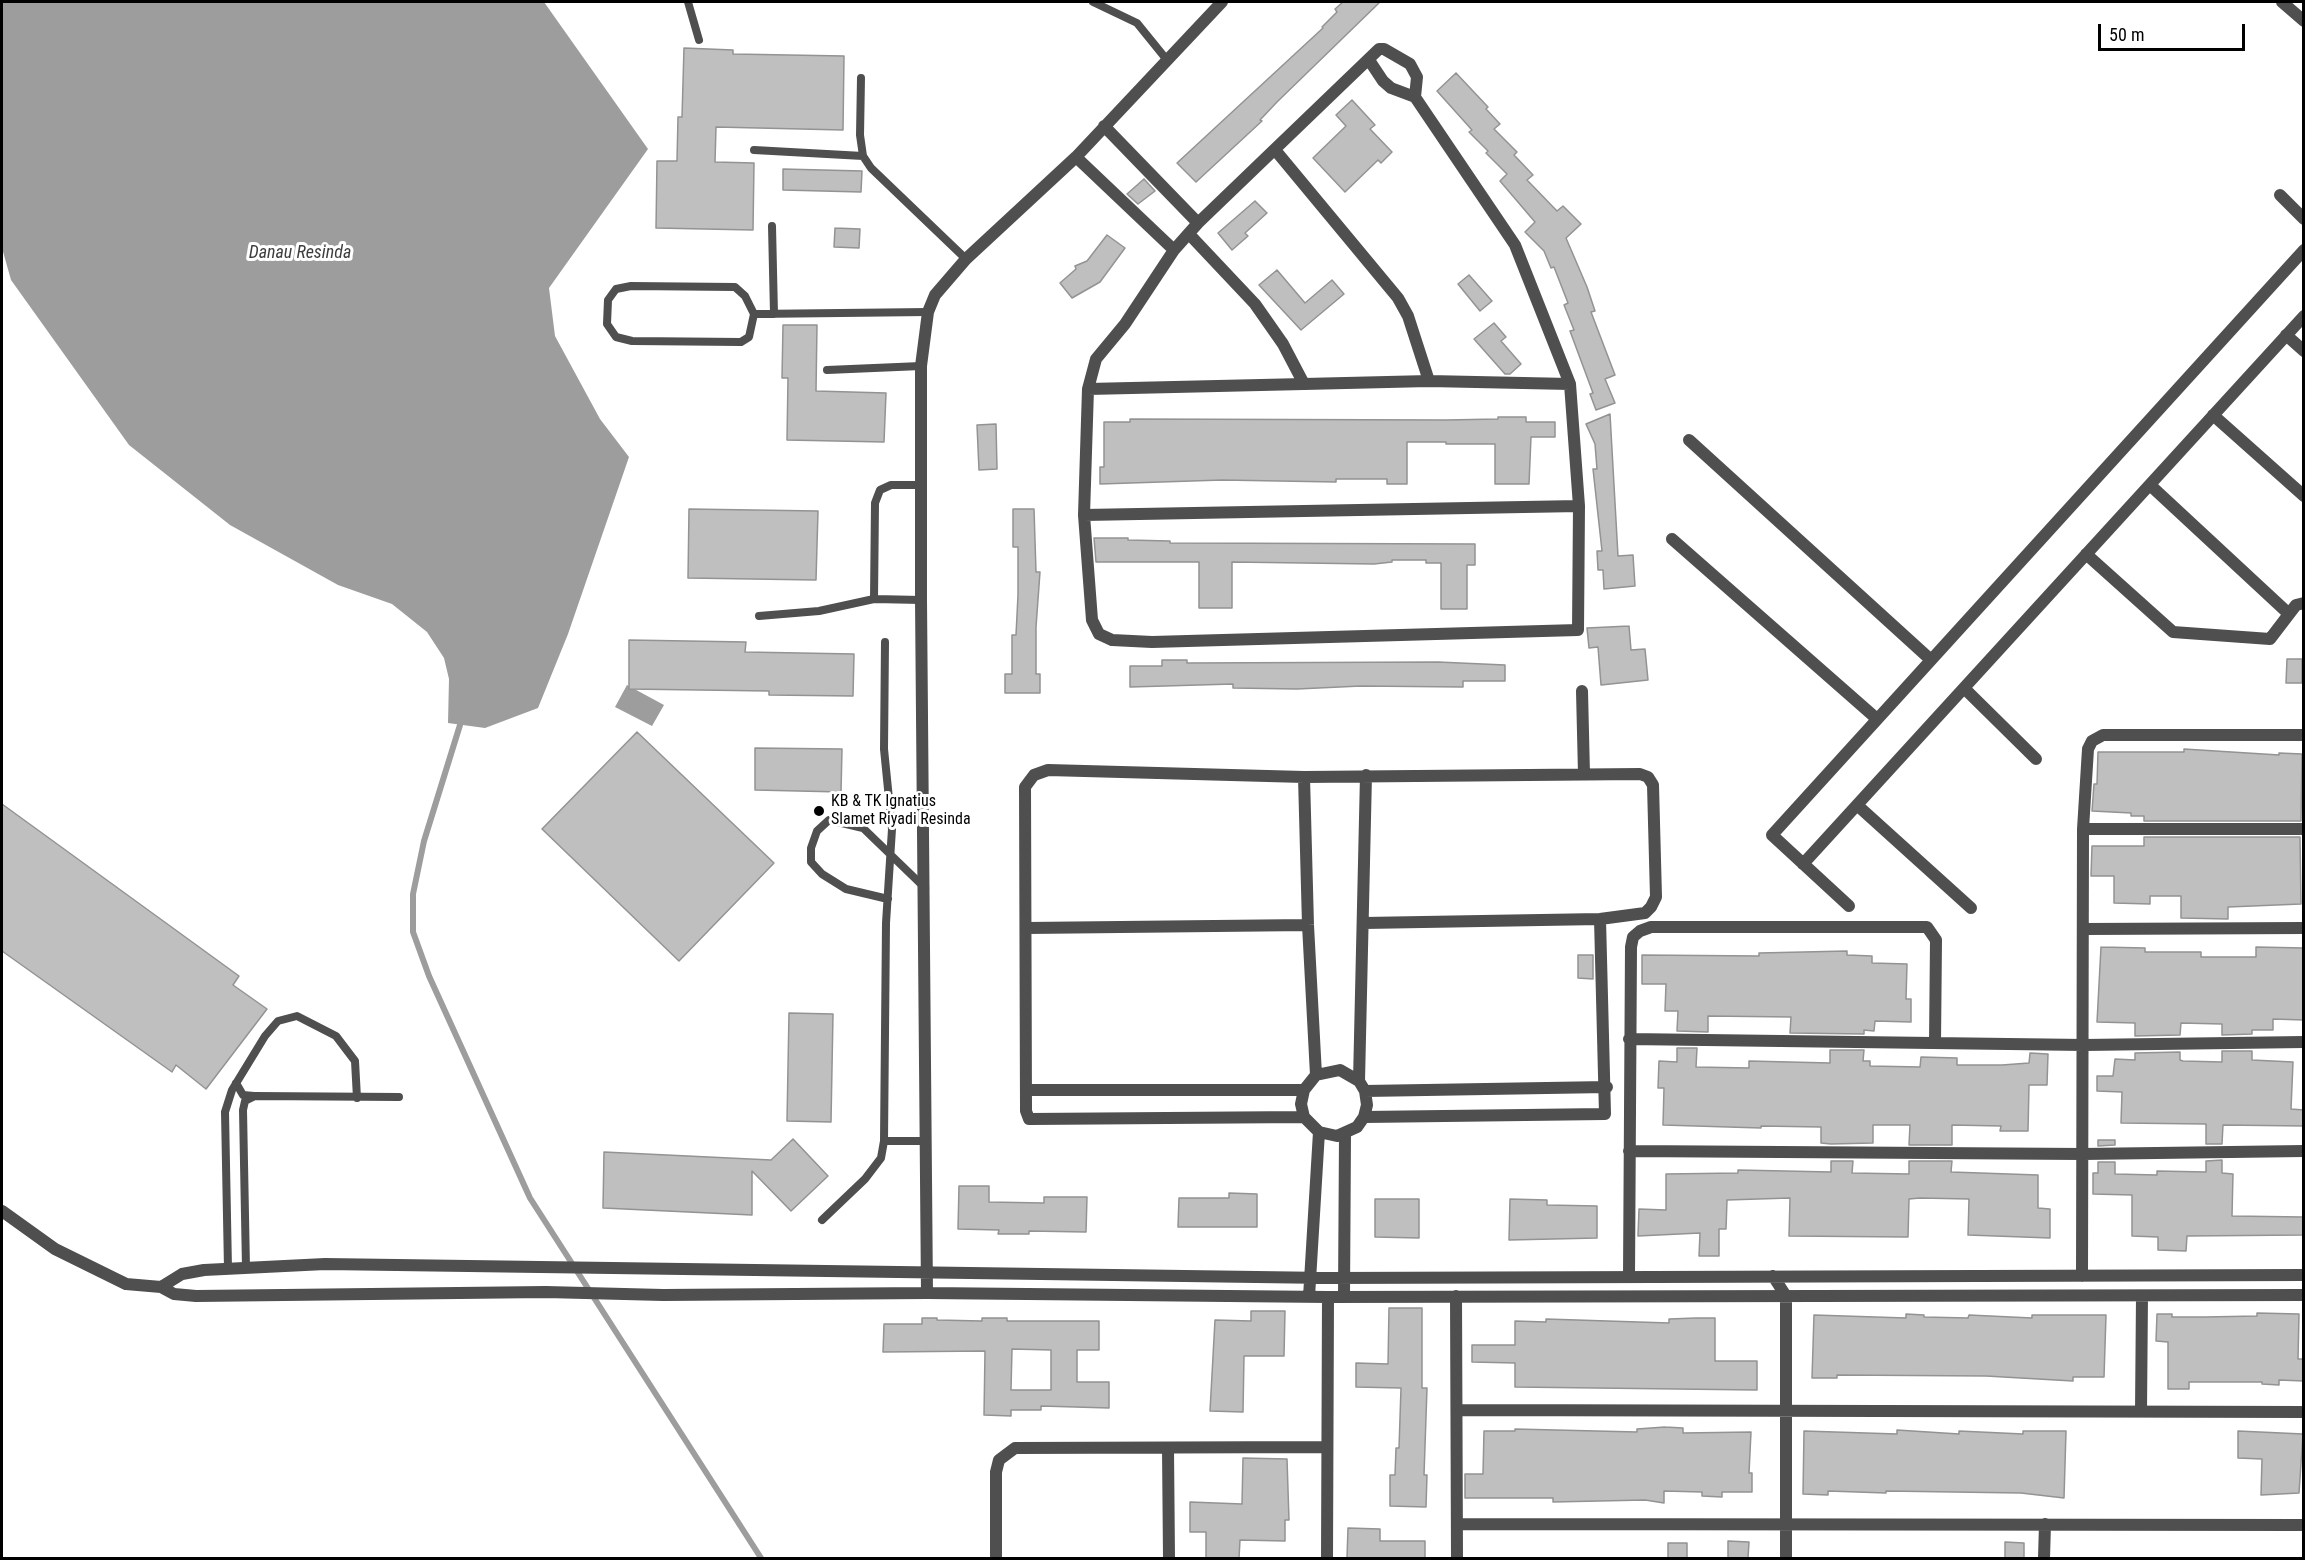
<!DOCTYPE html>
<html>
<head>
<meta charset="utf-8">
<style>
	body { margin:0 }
	#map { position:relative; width:2305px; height:1560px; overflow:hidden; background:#fff; font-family:"Roboto Condensed",sans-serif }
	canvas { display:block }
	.frame { position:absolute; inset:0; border:3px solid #000; pointer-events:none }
	.scale { position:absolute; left:2098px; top:24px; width:147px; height:27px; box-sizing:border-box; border:3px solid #000; border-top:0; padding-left:8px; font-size:18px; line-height:21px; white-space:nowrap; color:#000; -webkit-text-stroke:4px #fff; paint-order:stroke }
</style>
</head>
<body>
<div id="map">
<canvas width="2305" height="1560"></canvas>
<div class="frame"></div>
<div class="scale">50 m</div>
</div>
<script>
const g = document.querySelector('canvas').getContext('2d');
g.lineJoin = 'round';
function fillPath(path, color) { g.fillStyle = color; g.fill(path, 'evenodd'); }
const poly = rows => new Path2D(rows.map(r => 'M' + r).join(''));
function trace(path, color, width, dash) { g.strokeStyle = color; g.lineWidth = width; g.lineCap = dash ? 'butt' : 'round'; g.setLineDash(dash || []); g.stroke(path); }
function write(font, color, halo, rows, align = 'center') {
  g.font = font + ' "Roboto Condensed",sans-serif'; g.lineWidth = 6; g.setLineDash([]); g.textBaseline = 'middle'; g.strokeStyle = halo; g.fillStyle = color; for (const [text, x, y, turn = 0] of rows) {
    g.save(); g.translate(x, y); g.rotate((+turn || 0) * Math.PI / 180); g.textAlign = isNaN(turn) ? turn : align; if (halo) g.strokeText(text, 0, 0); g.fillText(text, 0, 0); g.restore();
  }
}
const water = poly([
	[2,2,544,2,648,149,549,288,555,336,600,419,629,457,568,634,538,708,485,728,448,723,449,679,444,658,427,632,392,604,338,585,230,525,129,445,11,280,2,248],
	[627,685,664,705,652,726,615,707]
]);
const stream = poly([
	[460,725,424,841,413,894,413,932,429,976,530,1198,761,1558]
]);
const building = poly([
	[1343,2,1380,2,1277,102,1260,120,1262,121,1196,182,1177,163,1323,28,1322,27,1337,12,1335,9,1343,2],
	[684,48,733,50,733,54,844,56,843,130,716,127,715,162,754,163,753,230,656,228,657,161,677,161,678,117,682,117,684,48],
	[1456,73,1488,107,1486,109,1500,124,1494,129,1517,152,1514,155,1533,175,1527,180,1557,211,1563,206,1581,224,1566,238,1587,287,1595,311,1591,312,1615,375,1605,379,1615,403,1596,410,1590,394,1593,393,1570,331,1574,330,1564,305,1568,303,1554,267,1551,268,1544,251,1525,232,1535,222,1500,181,1507,174,1486,153,1488,151,1469,132,1472,130,1437,91,1456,73],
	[1352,100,1375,125,1370,129,1392,152,1381,163,1378,160,1345,192,1313,158,1346,126,1336,115,1352,100],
	[783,169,862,171,861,192,783,190,783,169],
	[1144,179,1155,191,1138,204,1127,194,1144,179],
	[1255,201,1267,213,1245,233,1248,236,1232,250,1218,233,1255,201],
	[835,228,860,229,859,248,834,247,835,228],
	[1107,235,1125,248,1100,282,1072,298,1060,283,1076,269,1075,266,1087,261,1107,235],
	[1277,270,1305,303,1332,280,1344,294,1301,330,1259,285,1277,270],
	[1469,275,1492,301,1480,311,1458,284,1469,275],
	[1494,323,1506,337,1501,341,1521,364,1510,374,1505,374,1474,339,1494,323],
	[783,325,817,325,816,391,886,393,884,442,787,440,788,378,782,378,783,325],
	[1610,414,1618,556,1633,555,1635,586,1604,589,1603,570,1598,570,1597,551,1602,551,1593,469,1597,469,1595,444,1586,424,1610,414],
	[1498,417,1526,417,1526,422,1555,422,1555,437,1531,437,1529,484,1495,484,1495,444,1446,444,1446,442,1407,442,1407,484,1387,484,1387,479,1336,479,1336,482,1222,480,1100,484,1100,467,1104,467,1104,422,1130,422,1130,419,1446,420,1498,419,1498,417],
	[996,424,997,469,979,470,977,425,996,424],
	[689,509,818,511,816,580,688,578,689,509],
	[1013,509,1034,509,1036,572,1040,572,1036,627,1036,674,1040,674,1040,693,1005,693,1005,674,1012,674,1012,635,1016,635,1018,595,1018,547,1013,547,1013,509],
	[1094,538,1128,538,1128,540,1170,541,1170,543,1475,544,1475,565,1467,565,1467,609,1441,609,1441,563,1426,563,1426,560,1392,560,1392,562,1374,564,1232,562,1232,608,1199,608,1199,562,1096,562,1094,538],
	[1629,626,1631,650,1645,649,1648,680,1601,685,1598,647,1589,648,1587,628,1629,626],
	[629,640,746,642,745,652,854,654,853,696,769,695,769,691,629,689,629,640],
	[2287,659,2302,659,2302,683,2286,683,2287,659],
	[1162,660,1187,660,1187,663,1438,662,1505,665,1505,681,1463,681,1463,687,1361,686,1297,689,1233,688,1233,684,1130,687,1130,666,1162,666,1162,660],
	[637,732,774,863,679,961,542,829,637,732],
	[755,748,842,749,841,792,755,790,755,748],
	[2184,749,2279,755,2279,753,2302,754,2301,821,2144,821,2144,816,2131,816,2131,813,2092,811,2094,784,2097,784,2098,752,2184,752,2184,749],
	[2,804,239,976,233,985,267,1009,206,1089,176,1065,172,1072,2,951,2,804],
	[2144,837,2300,837,2301,904,2228,907,2228,919,2181,918,2181,896,2150,896,2150,904,2114,903,2114,876,2091,876,2092,846,2144,846,2144,837],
	[2101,947,2145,948,2145,952,2201,952,2201,957,2256,957,2256,947,2304,948,2304,1020,2273,1019,2273,1030,2252,1030,2252,1034,2222,1035,2222,1024,2181,1023,2180,1035,2135,1036,2135,1023,2097,1022,2101,947],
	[1847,951,1847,955,1872,956,1872,963,1907,964,1906,999,1911,999,1911,1022,1875,1021,1874,1031,1864,1030,1864,1034,1790,1033,1791,1017,1708,1016,1708,1032,1677,1031,1678,1011,1665,1011,1666,984,1642,984,1642,955,1759,956,1759,953,1847,951],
	[1578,955,1593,955,1593,979,1578,978,1578,955],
	[789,1013,833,1014,831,1122,787,1121,789,1013],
	[1677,1048,1697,1048,1696,1067,1749,1068,1749,1061,1830,1063,1830,1050,1864,1050,1863,1061,1870,1061,1870,1066,1920,1067,1921,1057,1957,1058,1957,1065,2002,1065,2029,1063,2030,1053,2048,1054,2047,1085,2029,1085,2028,1131,2000,1131,2001,1126,1952,1125,1952,1145,1909,1145,1910,1125,1873,1125,1873,1143,1831,1144,1821,1143,1821,1127,1761,1126,1761,1128,1663,1125,1664,1088,1658,1088,1659,1061,1677,1062,1677,1048],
	[2222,1051,2252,1051,2252,1060,2293,1062,2291,1109,2304,1110,2304,1126,2223,1125,2222,1144,2206,1144,2206,1124,2121,1123,2122,1092,2097,1091,2097,1076,2113,1076,2115,1059,2135,1060,2135,1053,2180,1052,2180,1060,2183,1061,2222,1062,2222,1051],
	[793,1139,828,1176,791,1211,752,1171,752,1215,603,1208,604,1152,771,1160,793,1139],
	[2098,1140,2115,1140,2115,1145,2098,1146,2098,1140],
	[2222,1160,2222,1173,2233,1174,2232,1216,2303,1217,2303,1235,2187,1236,2186,1251,2158,1250,2158,1237,2132,1236,2132,1195,2093,1194,2093,1173,2098,1173,2098,1162,2115,1162,2115,1174,2157,1175,2157,1171,2206,1172,2206,1161,2222,1160],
	[1831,1161,1853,1161,1852,1173,1909,1174,1909,1161,1952,1161,1951,1172,2038,1175,2038,1208,2050,1209,2050,1238,1968,1235,1969,1199,1920,1198,1909,1199,1908,1237,1789,1236,1790,1198,1727,1200,1726,1229,1719,1229,1719,1256,1699,1256,1700,1233,1638,1236,1639,1209,1666,1210,1666,1174,1738,1173,1738,1170,1831,1172,1831,1161],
	[959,1186,989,1186,989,1202,1044,1203,1044,1197,1087,1197,1086,1232,1029,1231,1029,1234,998,1234,999,1230,958,1229,959,1186],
	[1229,1193,1257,1194,1257,1227,1178,1227,1179,1198,1229,1198,1229,1193],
	[1375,1199,1419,1199,1419,1238,1375,1237,1375,1199],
	[1510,1199,1547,1200,1547,1205,1597,1206,1597,1238,1509,1240,1510,1199],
	[1389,1308,1422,1308,1422,1388,1427,1388,1424,1475,1427,1475,1426,1507,1390,1506,1390,1475,1395,1475,1396,1448,1399,1448,1401,1388,1356,1387,1356,1363,1388,1364,1389,1308],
	[1251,1311,1285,1311,1284,1356,1244,1356,1243,1412,1210,1411,1215,1320,1251,1321,1251,1311],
	[2257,1313,2299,1314,2298,1359,2304,1359,2304,1381,2279,1380,2279,1385,2262,1384,2262,1382,2189,1382,2189,1389,2168,1389,2168,1342,2156,1341,2157,1314,2172,1314,2172,1317,2205,1317,2257,1316,2257,1313],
	[1906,1314,1924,1315,1924,1317,1968,1318,1969,1315,2032,1318,2032,1315,2106,1315,2104,1377,2073,1377,2073,1381,1986,1376,1837,1375,1837,1378,1812,1378,1814,1315,1906,1318,1906,1314],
	[922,1318,937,1318,937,1320,982,1321,982,1318,1007,1318,1007,1321,1099,1321,1099,1350,1077,1350,1077,1382,1109,1382,1109,1408,1041,1406,1041,1410,1011,1410,1011,1416,984,1415,985,1351,883,1352,884,1324,922,1324,922,1318],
	[1012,1349,1051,1350,1051,1390,1011,1390,1012,1349],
	[1696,1318,1715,1318,1715,1361,1757,1361,1757,1390,1515,1387,1515,1363,1472,1362,1472,1345,1515,1345,1515,1321,1546,1322,1546,1319,1669,1323,1669,1319,1696,1318],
	[1665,1427,1683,1428,1683,1433,1751,1432,1749,1473,1752,1473,1752,1492,1722,1492,1722,1497,1702,1496,1702,1492,1664,1491,1664,1503,1645,1500,1553,1502,1553,1498,1465,1498,1465,1474,1483,1474,1484,1431,1515,1431,1515,1429,1637,1432,1637,1429,1665,1427],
	[1897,1430,1959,1434,1959,1431,2023,1434,2023,1431,2066,1431,2064,1498,2021,1493,1886,1491,1886,1493,1828,1491,1828,1495,1803,1494,1804,1431,1897,1434,1897,1430],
	[2238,1431,2303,1434,2299,1493,2261,1495,2262,1459,2238,1458,2238,1431],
	[1243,1458,1287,1459,1289,1520,1285,1520,1285,1541,1240,1540,1239,1558,1206,1558,1206,1532,1190,1532,1190,1502,1242,1504,1243,1458],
	[1348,1528,1380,1529,1380,1541,1425,1541,1425,1558,1347,1558,1348,1528],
	[1728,1541,1749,1542,1748,1558,1728,1558,1728,1541],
	[2005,1542,2024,1543,2024,1558,2005,1558,2005,1542],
	[1668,1543,1687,1543,1687,1558,1668,1558,1668,1543]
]);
const service = poly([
	[688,2,699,40],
	[1093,2,1137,23,1167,60],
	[861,78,860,135,863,156,871,168,966,259],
	[754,150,863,156],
	[772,226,774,314],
	[754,314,749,337,741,342,632,341,616,337,607,324,608,300,616,289,631,286,735,287,745,296,754,314,928,312],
	[827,370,921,366],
	[921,600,874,599,875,503,880,490,891,485,921,485],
	[759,616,819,611,874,599],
	[888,899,846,889,822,874,811,862,811,848,817,831,829,820,863,828,925,888],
	[236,1083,243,1095,254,1096],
	[884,1141,927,1141],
	[822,1220,865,1179,881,1158,884,1141,886,923,892,829,884,749,885,642],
	[246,1268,243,1110,245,1101,255,1096,399,1097],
	[228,1269,225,1112,232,1090,265,1036,278,1021,297,1016,336,1036,355,1061,357,1098]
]);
const minor = poly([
	[2282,2,2304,21],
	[1369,60,1383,81,1391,88,1415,97,1515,245,1570,384,1579,506,1578,630,1152,642,1112,640,1099,634,1092,620,1084,515,1088,389,1096,359,1125,324,1174,250,1198,223,1379,49,1384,49,1410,64,1417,77,1415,97],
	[1104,126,1198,223],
	[1276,151,1398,298,1408,316,1429,381],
	[1076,157,1174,250],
	[2280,195,2304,219],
	[1189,234,1255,304,1283,344,1304,384,1429,381,1570,384],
	[2286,335,2304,351],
	[1088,389,1304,384],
	[2213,415,2304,496],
	[1689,440,1931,660],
	[2150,485,2289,614],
	[1084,515,1579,506],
	[1672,539,1877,719],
	[2086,554,2173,632,2270,639,2296,605,2304,603],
	[1964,688,2036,759],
	[1582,691,1584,774],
	[1304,777,1308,925,1316,1075,1304,1090,1301,1104,1304,1117,1319,1132,1337,1136,1357,1127,1364,1117,1367,1105,1365,1091,1359,1081,1340,1070,1316,1075],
	[1857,805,1971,908],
	[2083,829,2304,829],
	[1803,864,2304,316],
	[1849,906,1772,835,2304,250],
	[1027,928,1308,925],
	[2084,929,2304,928],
	[1629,1039,2084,1045,2304,1042],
	[1359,1081,1366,775],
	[1027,1090,1304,1090],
	[1365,1091,1607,1087],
	[1304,1117,1029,1119,1026,1111,1025,787,1034,775,1048,770,1304,777,1640,774,1648,777,1653,785,1656,897,1651,907,1645,913,1600,919,1364,923],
	[1364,1117,1605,1114,1600,919],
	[1629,1151,2083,1154,2304,1151],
	[2,1211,55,1249,126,1284,161,1287,174,1294,196,1296,546,1292,663,1295,927,1293,1328,1297,2304,1295],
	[1629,1276,1631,947,1633,937,1640,931,1651,927,1927,927,1936,940,1935,1043],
	[1773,1276,1786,1296,1786,1558],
	[2082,1276,2083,829,2088,749,2092,741,2103,735,2304,735],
	[161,1287,182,1274,204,1270,325,1264,1328,1278,2304,1275],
	[927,1293,921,600,921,366,928,312,935,295,966,259,1076,157,1222,2],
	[1456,1296,1457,1558],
	[1309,1297,1319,1132],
	[1344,1297,1345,1134],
	[1457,1410,2304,1412],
	[2141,1411,2142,1296],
	[1168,1449,1169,1558],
	[1457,1524,2304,1525],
	[996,1558,996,1472,999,1460,1015,1448,1327,1447],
	[1327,1558,1328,1297],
	[2044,1558,2045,1524]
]);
const markers = [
	[819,811,6,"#000"]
];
const poiNames = [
	["KB & TK Ignatius",831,802],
	["Slamet Riyadi Resinda",831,820]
];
const waterNames = [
	["Danau Resinda",300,253]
];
fillPath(water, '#9d9d9d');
trace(stream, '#9d9d9d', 6);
fillPath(building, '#bfbfbf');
trace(building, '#939393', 1.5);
trace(service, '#4f4f4f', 8);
trace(minor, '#4f4f4f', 12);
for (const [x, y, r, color] of markers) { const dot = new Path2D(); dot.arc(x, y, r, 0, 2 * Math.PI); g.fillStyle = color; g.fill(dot); trace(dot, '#fff', 2); }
write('16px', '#000', '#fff', poiNames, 'left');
write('italic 18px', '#3e3e3e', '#fff', waterNames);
</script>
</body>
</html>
